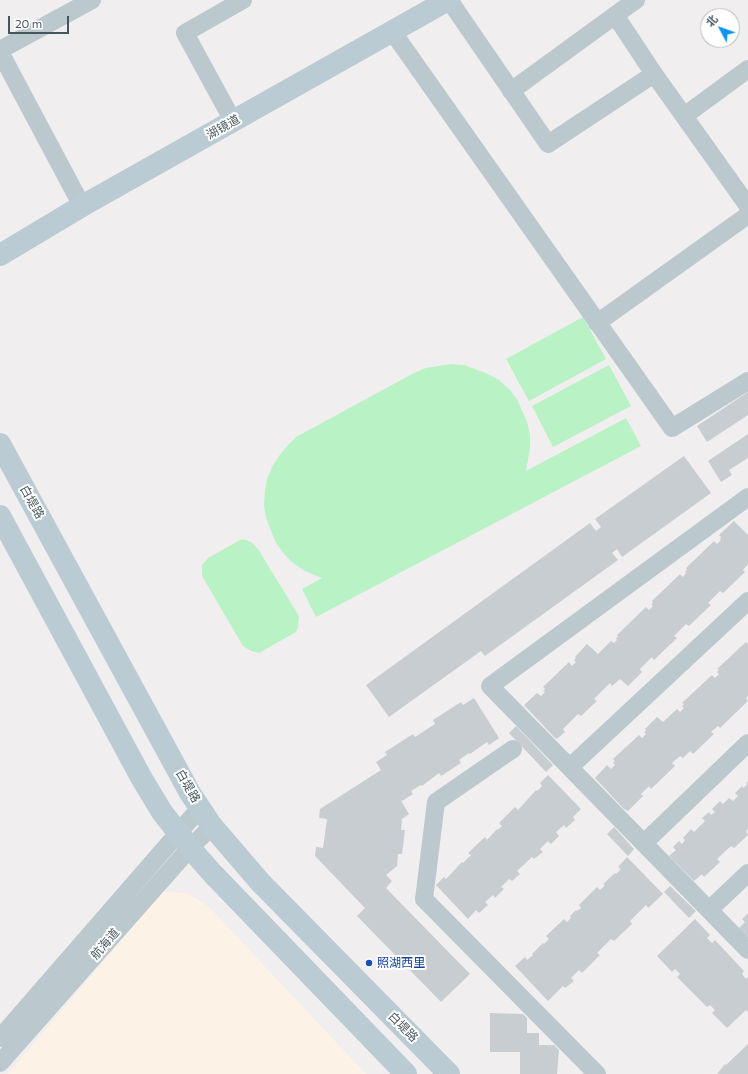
<!DOCTYPE html>
<html>
<head>
<meta charset="utf-8">
<style>
	body { margin:0 }
	#map { position:relative; width:748px; height:1074px; overflow:hidden; background:#f1eeef; font-family:Commissioner,"Noto Sans SC",sans-serif }
	canvas { display:block }
	.north { position:absolute; left:700px; top:8px; width:40px; height:40px; box-sizing:border-box; background:#fff; border:1px solid #b5bbbe; border-radius:50%; rotate:311deg; font-size:11px; font-weight:700; line-height:16px; text-align:center; color:#45565d }
	.north::after { content:''; display:block; margin:auto; width:14px; height:18px; background:#0c95ed; clip-path:polygon(50% 0,100% 100%,50% 72%,0 100%) }
	.scale { position:absolute; left:8px; top:16px; width:61px; height:18px; box-sizing:border-box; border:2px solid #45565d; border-top:0; padding-left:5px; font-size:12px; line-height:14px; white-space:nowrap; color:#45565d; -webkit-text-stroke:3px #fff; paint-order:stroke }
</style>
</head>
<body>
<div id="map">
<canvas width="748" height="1074"></canvas>
<div class="north">北</div>
<div class="scale">20 m</div>
</div>
<script>
const g = document.querySelector('canvas').getContext('2d');
g.lineJoin = 'round';
function fillPath(path, color) { g.fillStyle = color; g.fill(path, 'evenodd'); }
const poly = rows => new Path2D(rows.map(r => 'M' + r).join(''));
function trace(path, color, width, dash) { g.strokeStyle = color; g.lineWidth = width; g.lineCap = dash ? 'butt' : 'round'; g.setLineDash(dash || []); g.stroke(path); }
function write(font, color, halo, rows, align = 'center') {
  g.font = font + ' Commissioner,"Noto Sans SC",sans-serif'; g.lineWidth = 4; g.setLineDash([]); g.textBaseline = 'middle'; g.strokeStyle = halo; g.fillStyle = color; for (const [text, x, y, turn = 0] of rows) {
    g.save(); g.translate(x, y); g.rotate((+turn || 0) * Math.PI / 180); g.textAlign = isNaN(turn) ? turn : align; if (halo) g.strokeText(text, 0, 0); g.fillText(text, 0, 0); g.restore();
  }
}
const commercial = poly([
	[162,892,187,893,208,906,366,1074,8,1074]
]);
const green = poly([
	[583,317,606,359,529,401,506,359],
	[451,364,464,365,488,374,499,380,509,389,517,399,527,422,530,435,530,448,526,471,626,418,641,446,316,617,302,589,322,578,305,571,293,563,284,554,276,543,266,518,264,505,265,491,267,479,272,467,279,456,287,446,296,437,414,373,426,368],
	[609,365,631,406,553,447,532,406],
	[242,539,251,542,258,549,299,616,298,627,296,632,259,653,251,651,243,646,202,576,202,565,208,558]
]);
const building = poly([
	[748,392,748,415,707,442,697,426],
	[748,434,748,458,729,470,732,475,721,482,708,461],
	[684,456,711,493,622,557,617,549,612,553,618,560,485,656,481,651,389,717,366,685,590,523,596,531,601,527,595,519],
	[734,521,748,535,748,564,743,570,745,572,723,593,720,591,708,603,711,605,689,626,686,624,674,636,677,638,654,660,652,657,640,669,642,672,628,686,620,679,612,686,610,683,594,699,597,701,581,716,578,714,563,729,565,732,557,739,554,737,524,705,537,693,541,696,545,692,543,691,545,689,543,687,569,662,572,666,576,662,574,660,576,658,575,657,587,644,598,654,611,641,614,643,617,640,616,638,618,637,617,635,646,607,649,610,653,606,651,604,653,603,652,601,680,574,683,577,686,573,685,572,687,570,686,568,714,541,717,544,721,540,720,539,721,537,719,535],
	[746,642,748,644,748,696,746,698,748,701,720,728,718,726,711,732,714,734,693,754,690,751,683,758,680,756,672,763,675,766,651,789,649,786,641,794,643,796,628,811,624,809,595,778,607,765,611,769,615,765,613,763,615,761,613,759,639,735,642,738,646,734,644,732,646,731,645,729,657,717,663,722,677,709,680,712,684,708,682,706,684,704,682,703,712,675,715,678,719,674,717,672,719,670,717,669],
	[474,698,499,738,489,745,487,742,470,754,469,753,459,760,461,763,441,776,439,773,422,786,421,785,411,791,413,794,402,801,400,799,409,814,402,819,401,830,405,830,402,854,398,854,397,866,386,875,392,881,386,888,470,974,441,1002,357,916,365,908,315,856,316,847,323,848,327,819,319,818,320,809,381,770,376,762,387,755,385,752,413,734,415,737,435,724,433,720,461,702,463,705],
	[516,726,553,765,546,772,509,733],
	[548,775,581,809,573,817,575,820,566,828,564,825,556,832,559,836,551,844,548,841,540,849,543,852,534,859,532,857,517,871,520,874,512,881,509,879,501,887,504,889,495,898,493,895,485,902,488,905,479,913,476,910,468,919,436,885,444,877,446,879,462,862,463,863,471,855,468,853,485,837,487,840,497,829,497,830,502,826,499,823,515,807,518,810,536,790,537,791,542,786,540,783],
	[748,781,748,829,746,831,748,835,734,848,731,846,717,859,720,862,704,877,702,874,694,881,669,856,676,850,673,847,679,841,682,844,685,840,683,838,691,829,694,832,705,821,702,818,709,812,711,815,715,812,712,809,720,801,723,804,729,798,733,801,738,796,735,793,742,786,743,788,747,785,746,783],
	[614,827,634,849,628,856,607,834],
	[627,857,663,894,648,908,646,905,630,921,632,924,614,941,611,939,597,953,600,955,582,973,579,970,571,978,574,981,565,988,563,986,548,1001,515,966,525,957,527,960,533,955,532,954,543,943,544,944,549,939,546,936,564,919,567,922,571,918,570,916,576,910,577,911,581,908,579,905,597,887,600,890,605,885,603,884,615,873,616,874,621,869,618,867],
	[670,886,696,911,689,918,664,892],
	[748,913,748,937,739,928,745,922,742,919],
	[695,919,710,935,707,938,712,943,715,940,744,971,742,974,746,979,748,977,748,1012,746,1010,727,1028,712,1013,715,1010,710,1005,707,1007,677,977,680,974,675,969,672,972,657,956],
	[490,1013,523,1014,527,1018,527,1033,539,1033,539,1045,554,1045,559,1050,557,1074,520,1074,520,1052,490,1052],
	[748,1044,748,1074,717,1074,725,1064,726,1065]
]);
const street = poly([
	[449,0,548,144,654,74,748,206],
	[615,15,654,74],
	[392,31,672,428,748,381],
	[0,50,92,0],
	[0,52,82,206],
	[511,91,636,0],
	[684,116,748,69],
	[233,121,185,33,243,0],
	[597,323,748,215],
	[748,497,490,686,748,950],
	[513,749,436,802,424,899,597,1074],
	[570,767,748,601],
	[644,843,748,743],
	[709,910,748,873],
	[0,1038,200,808],
	[0,1063,190,848,212,826]
]);
const secondary = poly([
	[0,255,82,206,448,0],
	[0,444,190,793,212,826,260,882,449,1074],
	[0,516,142,779,162,812,190,848,213,874,406,1074]
]);
const markers = [
	[369,963,4,"#1a4fb4"]
];
const streetNames = [
	["湖镜道",223,127,-29],
	["白堤路",32,502,61],
	["白堤路",188,786,60],
	["航海道",105,944,-49],
	["白堤路",403,1027,45]
];
const transitNames = [
	["照湖西里",377,963]
];
fillPath(commercial, '#fdf2e6');
fillPath(green, '#b9f2c5');
fillPath(building, '#c8cdd1');
trace(street, '#bbc9ce', 18);
trace(secondary, '#bacbd4', 22);
for (const [x, y, r, color] of markers) { const dot = new Path2D(); dot.arc(x, y, r, 0, 2 * Math.PI); g.fillStyle = color; g.fill(dot); trace(dot, '#fff', 1.5); }
write('12px', '#45565d', '#fff', streetNames);
write('12px', '#164399', '#fff', transitNames, 'left');
</script>
</body>
</html>
